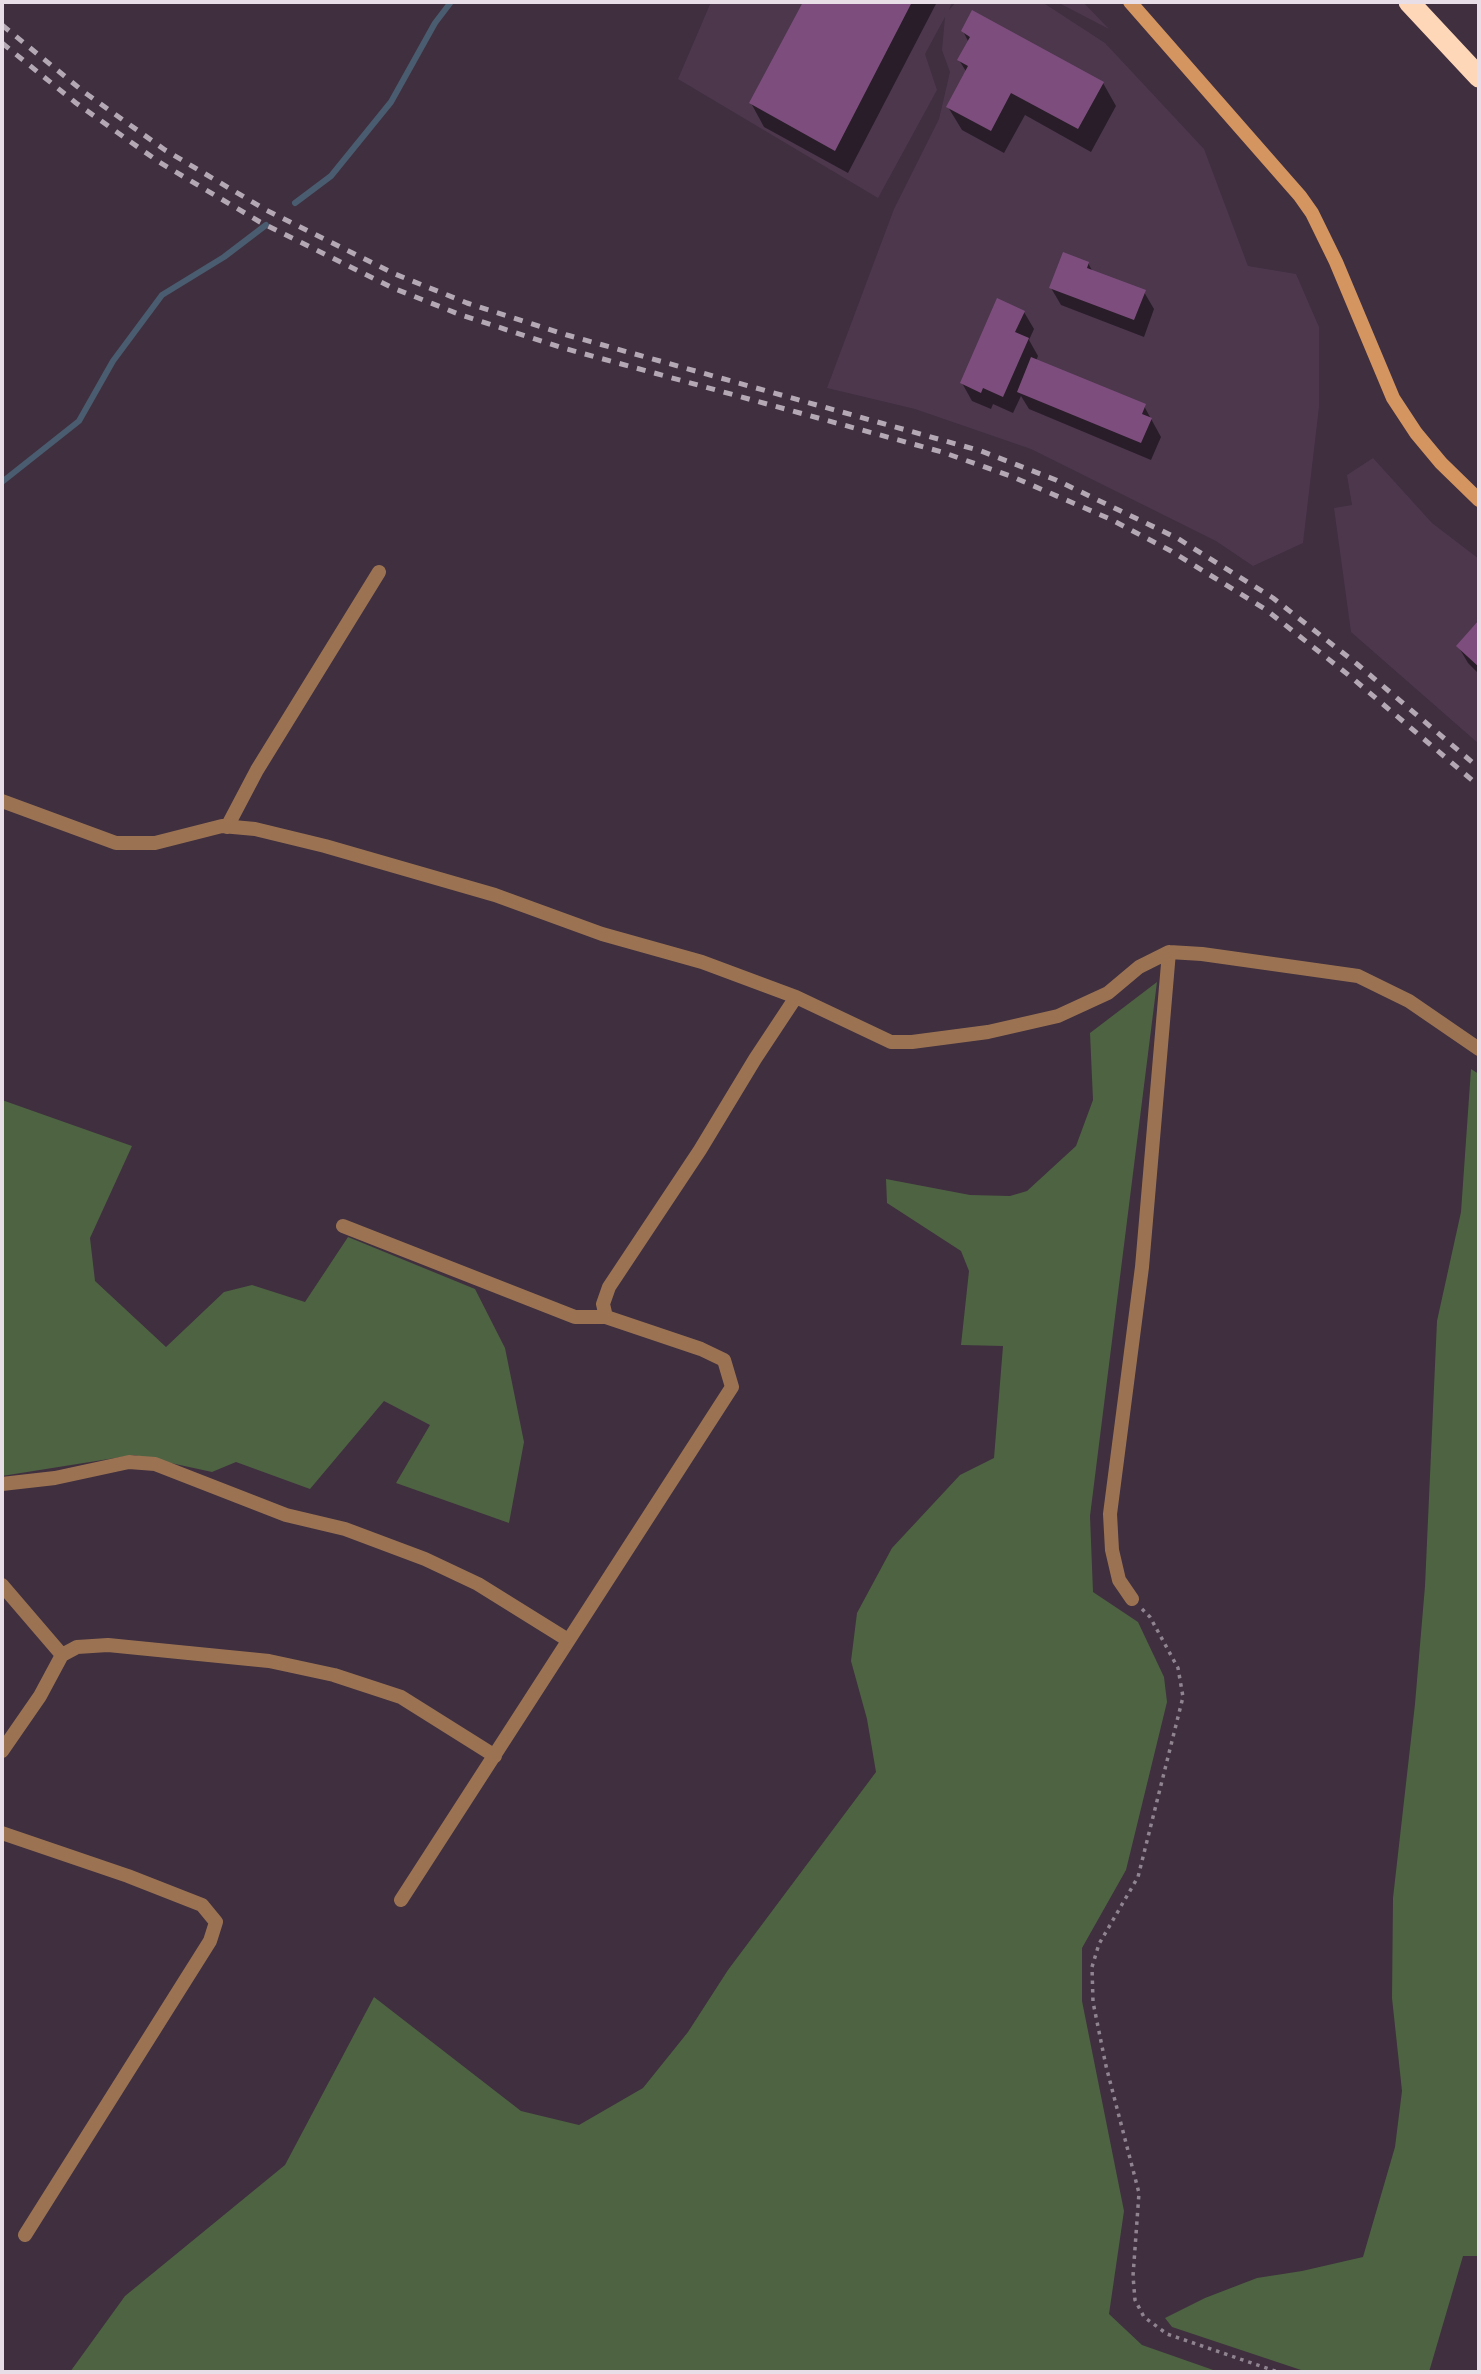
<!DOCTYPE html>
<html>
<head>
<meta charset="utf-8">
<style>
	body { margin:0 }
	#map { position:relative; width:1481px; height:2374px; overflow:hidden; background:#3f2f3f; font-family:"DejaVu Sans",sans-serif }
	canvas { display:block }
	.frame { position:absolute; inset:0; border:4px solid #e8dee8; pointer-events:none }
</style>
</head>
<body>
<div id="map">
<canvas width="1481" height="2374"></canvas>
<div class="frame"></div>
</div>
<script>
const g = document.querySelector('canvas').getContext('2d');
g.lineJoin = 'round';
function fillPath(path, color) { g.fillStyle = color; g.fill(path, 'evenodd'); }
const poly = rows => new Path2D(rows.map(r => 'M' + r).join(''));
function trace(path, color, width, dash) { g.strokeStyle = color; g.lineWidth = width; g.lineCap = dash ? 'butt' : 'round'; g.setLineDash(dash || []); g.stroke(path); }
const built = poly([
	[711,2,952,2,949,10,956,2,1042,2,1105,43,1204,149,1248,266,1296,274,1319,327,1319,407,1303,543,1253,566,1216,541,1031,449,915,409,827,388,894,209,939,119,950,72,942,50,945,17,925,54,937,90,878,198,678,79],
	[1057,2,1083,2,1109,29],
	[1373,458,1432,523,1479,559,1479,744,1351,632,1334,508,1352,505,1347,475]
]);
const green = poly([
	[1157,982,1090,1516,1093,1592,1138,1622,1164,1677,1167,1702,1126,1870,1082,1948,1082,2001,1124,2211,1109,2314,1142,2345,1219,2372,70,2372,125,2296,285,2165,374,1997,521,2111,579,2125,643,2088,688,2032,728,1970,876,1772,867,1719,851,1661,857,1613,892,1548,960,1475,994,1458,1003,1346,961,1345,969,1271,961,1251,887,1203,886,1179,970,1195,1010,1196,1027,1191,1076,1146,1093,1100,1090,1033],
	[1471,1069,1479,1074,1479,2256,1463,2256,1429,2372,1307,2372,1172,2327,1165,2318,1205,2298,1257,2278,1302,2271,1363,2257,1395,2147,1402,2091,1392,1998,1393,1898,1415,1704,1425,1586,1437,1321,1461,1212],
	[2,1100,132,1146,90,1238,95,1281,166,1347,224,1292,252,1285,305,1302,348,1237,475,1289,505,1348,524,1442,509,1523,396,1483,430,1425,384,1401,310,1489,236,1462,212,1472,134,1455,2,1476]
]);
const shadow = poly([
	[805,2,937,2,848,173,764,127,751,103],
	[963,31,1103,83,1116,106,1091,152,1025,115,1004,153,962,130,948,107,967,73,959,60,969,43],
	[1088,263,1093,272,1144,292,1154,309,1144,337,1061,305,1051,288],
	[1024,312,1034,329,1029,340,1038,356,1036,361,1144,406,1161,437,1151,460,1029,409,1021,396,1013,413,993,404,991,409,972,401,962,383],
	[1479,622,1479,674,1468,663,1458,646]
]);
const stream = poly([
	[295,203,331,176,391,102,435,23,451,2],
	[2,482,79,421,113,361,162,295,224,257,266,225]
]);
const building = poly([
	[803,2,912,2,835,151,749,103],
	[972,10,1104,82,1078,129,1011,93,991,131,946,107,968,66,957,60,970,37,961,31],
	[1063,252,1089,262,1087,268,1146,290,1134,320,1049,288],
	[997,298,1025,311,1015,332,1029,338,1003,397,983,388,981,393,960,383],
	[1031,357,1146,404,1142,414,1152,418,1141,443,1017,392],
	[1479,620,1479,667,1456,646]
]);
const path = poly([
	[1142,1609,1150,1617,1178,1668,1183,1697,1138,1877,1099,1944,1092,1967,1093,2002,1106,2066,1139,2193,1133,2276,1135,2300,1144,2317,1167,2334,1278,2372]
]);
const street = poly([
	[2,801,116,843,155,843,222,826,255,829,325,846,495,895,602,934,702,962,796,997,891,1042,912,1042,988,1032,1058,1016,1108,993,1139,967,1169,952,1202,954,1358,976,1409,1001,1479,1049],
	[227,827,257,770,379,572],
	[343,1226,575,1317,606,1317],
	[2,1484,55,1478,129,1462,155,1464,286,1515,345,1529,425,1559,478,1584,568,1640],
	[2,1585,62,1655],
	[1132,1599,1119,1580,1112,1550,1110,1514,1142,1267,1169,952],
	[2,1751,40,1696,62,1655,77,1647,108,1645,269,1661,334,1675,401,1697,495,1756],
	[2,1833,128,1876,202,1905,216,1922,210,1941,25,2235],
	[401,1900,732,1387,724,1360,701,1349,606,1317,603,1304,609,1287,700,1150,755,1059,796,997]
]);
const secondary = poly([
	[1130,2,1300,196,1312,213,1336,262,1393,398,1416,433,1441,463,1479,500]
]);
const highway = poly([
	[1409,2,1479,77]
]);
const rail = poly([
	[2,25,84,92,165,150,266,210,395,274,467,303,567,335,981,451,1056,480,1177,538,1273,598,1357,664,1479,768],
	[2,43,76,103,159,162,260,222,393,288,461,315,563,348,942,452,1013,477,1110,519,1171,551,1265,609,1351,677,1479,786]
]);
fillPath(built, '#4d374d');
fillPath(green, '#4e6342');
fillPath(shadow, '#0007');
trace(stream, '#4a5c6f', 6);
fillPath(building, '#7d4e7d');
trace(path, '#918491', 3.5, [3.5, 5]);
trace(street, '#9b7353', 14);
trace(secondary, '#d49560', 14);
trace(highway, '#fed7b8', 21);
trace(rail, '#b4a8b4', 5, [9, 9]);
</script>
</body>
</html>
